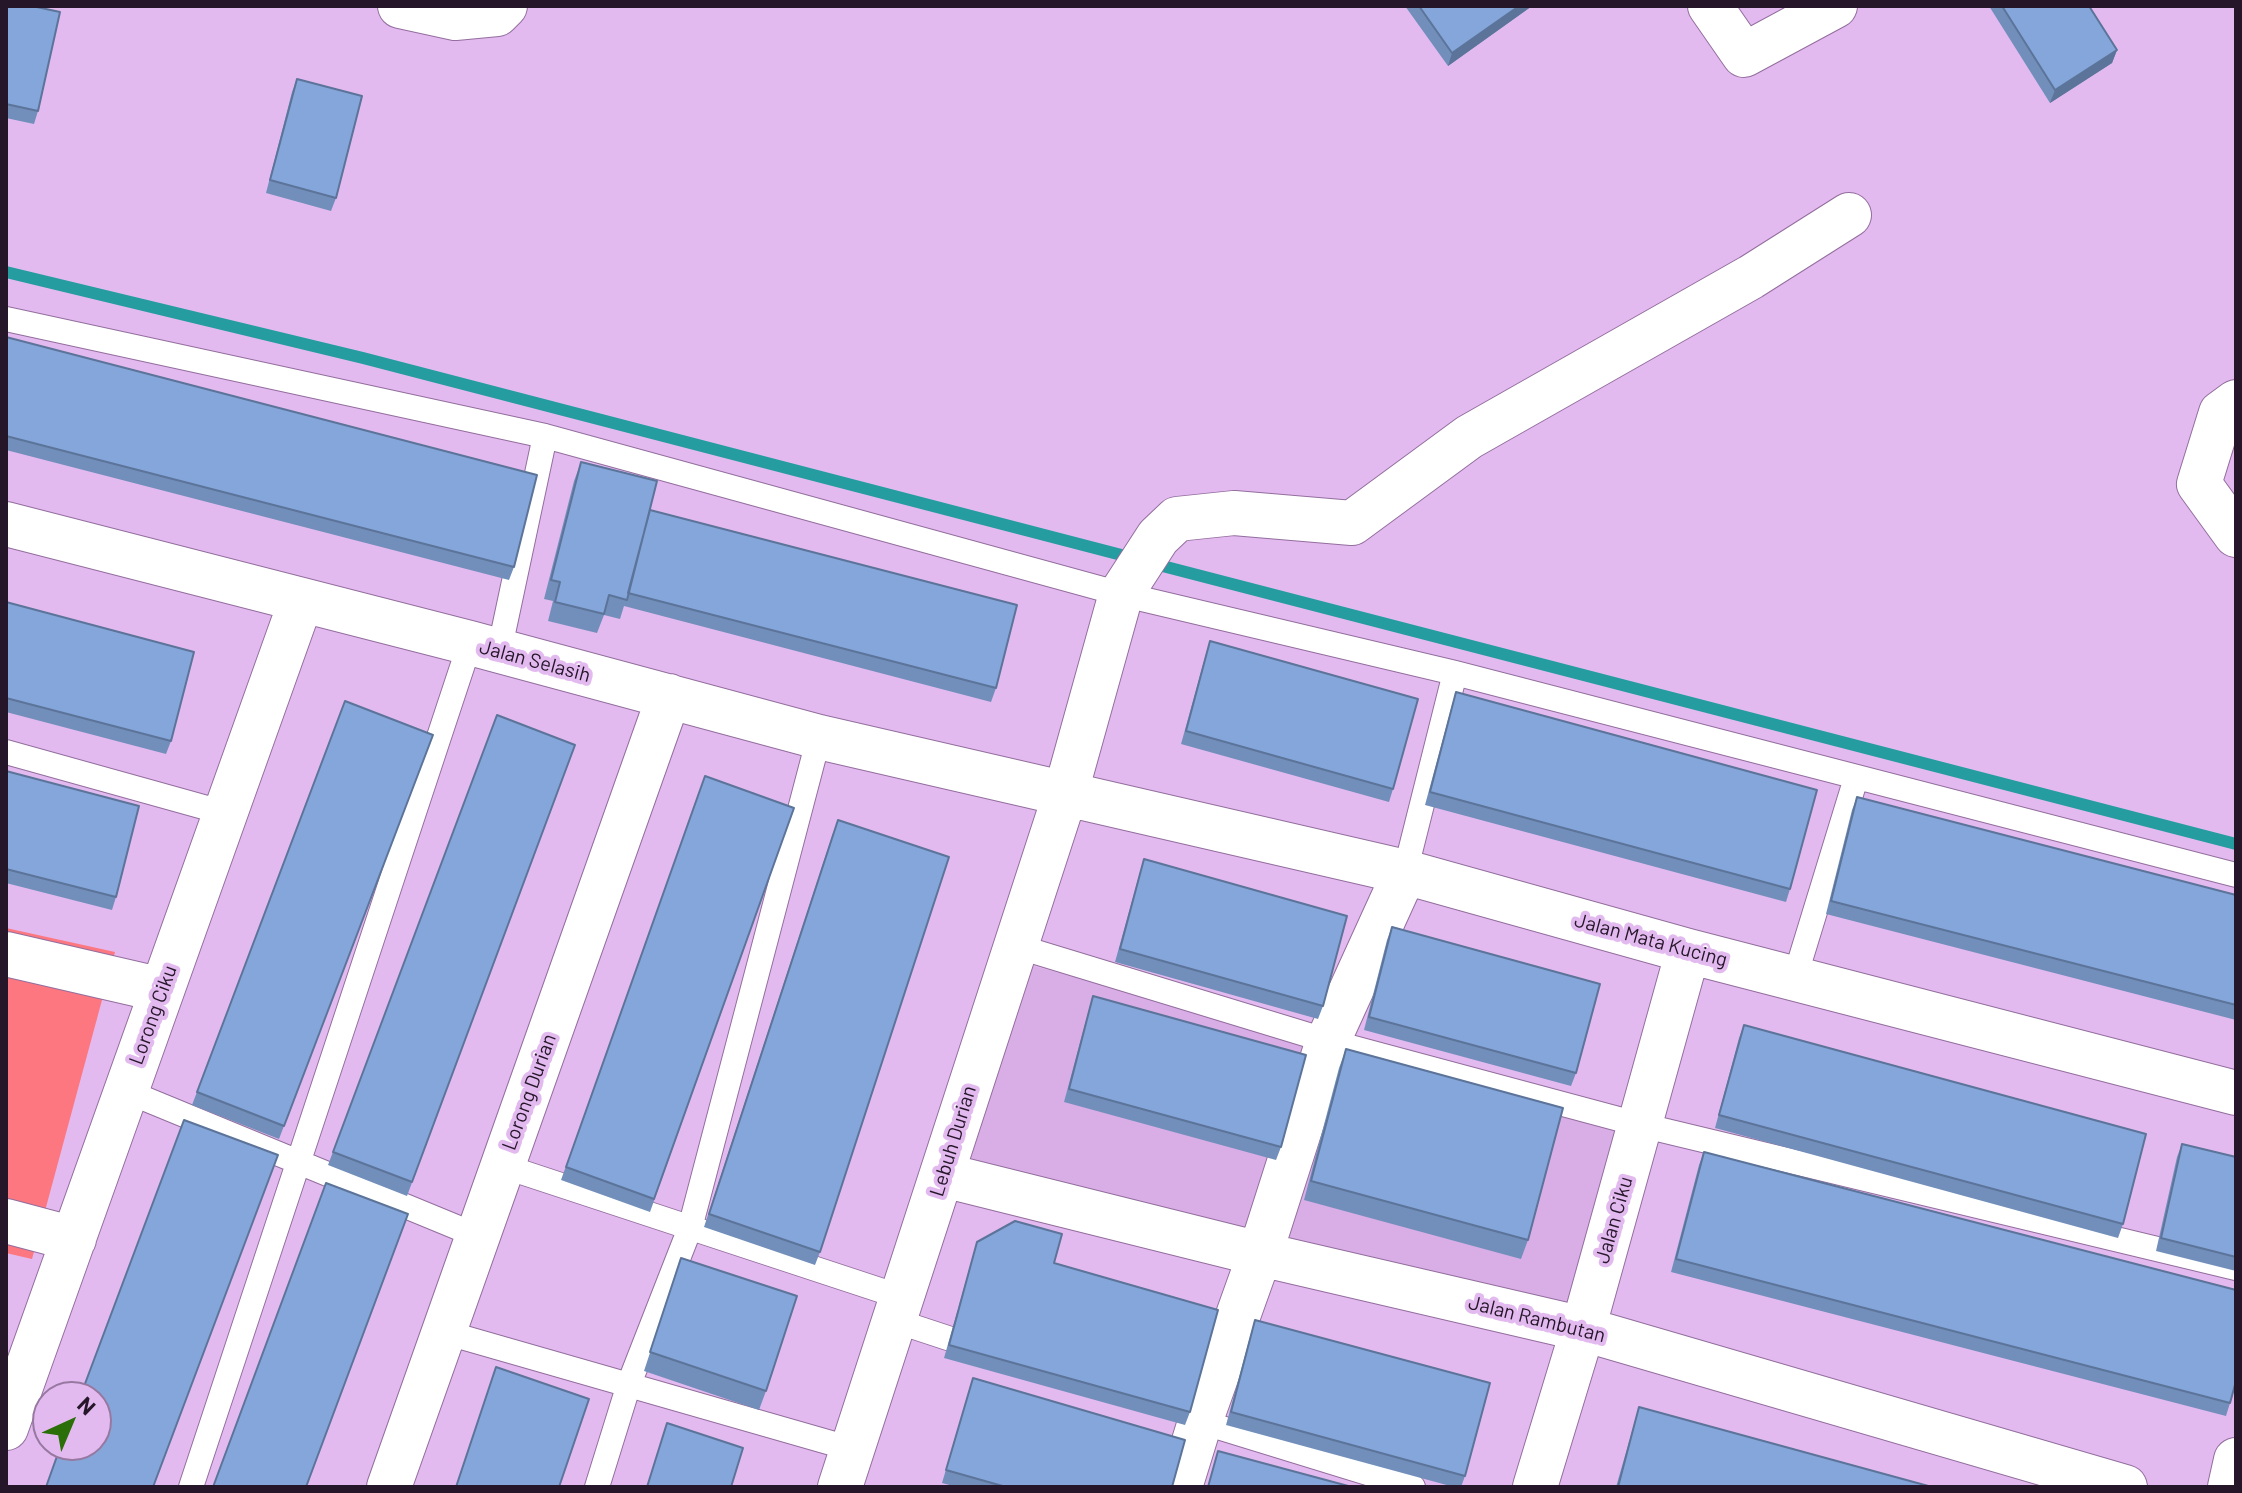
<!DOCTYPE html>
<html>
<head>
<meta charset="utf-8">
<style>
	body { margin:0 }
	#map { position:relative; width:2242px; height:1493px; overflow:hidden; background:#e3baef; font-family:Barlow,sans-serif }
	canvas { display:block }
	.frame { position:absolute; inset:0; border:8px solid #251629; pointer-events:none }
	.north { position:absolute; left:32px; top:1381px; width:80px; height:80px; box-sizing:border-box; background:#e3baef; border:2px solid #9778a0; border-radius:50%; rotate:44deg; font-size:22px; font-weight:700; line-height:32px; text-align:center; color:#251629 }
	.north::after { content:''; display:block; margin:auto; width:28px; height:36px; background:#2b6f09; clip-path:polygon(50% 0,100% 100%,50% 72%,0 100%) }
</style>
</head>
<body>
<div id="map">
<canvas width="2242" height="1493"></canvas>
<div class="frame"></div>
<div class="north">N</div>
</div>
<script>
const g = document.querySelector('canvas').getContext('2d');
g.lineJoin = 'round';
function fillPath(path, color) { g.fillStyle = color; g.fill(path, 'evenodd'); }
const poly = rows => new Path2D(rows.map(r => 'M' + r).join(''));
function trace(path, color, width, dash) { g.strokeStyle = color; g.lineWidth = width; g.lineCap = dash ? 'butt' : 'round'; g.setLineDash(dash || []); g.stroke(path); }
function write(font, color, halo, rows, align = 'center') {
  g.font = font + ' Barlow,sans-serif'; g.lineWidth = 8; g.setLineDash([]); g.textBaseline = 'middle'; g.strokeStyle = halo; g.fillStyle = color; for (const [text, x, y, turn = 0] of rows) {
    g.save(); g.translate(x, y); g.rotate((+turn || 0) * Math.PI / 180); g.textAlign = isNaN(turn) ? turn : align; if (halo) g.strokeText(text, 0, 0); g.fillText(text, 0, 0); g.restore();
  }
}
const built = poly([
	[1010,960,1641,1125,1583,1329,943,1175]
]);
const green = poly([
	[6,928,115,952,32,1259,6,1253]
]);
const stream = poly([
	[6,272,363,358,1133,558],
	[1151,563,2236,844]
]);
const service = poly([
	[6,319,545,436,1121,594,1455,673,2236,875],
	[499,652,545,436],
	[6,752,225,813],
	[1405,872,1455,673],
	[1016,946,1328,1041,1641,1125,2236,1268],
	[1795,977,1856,778],
	[126,1091,478,1236],
	[503,1166,904,1298],
	[893,1320,978,1348],
	[444,1332,852,1449],
	[1192,1419,1413,1487],
	[191,1487,470,643],
	[597,1487,629,1384,690,1228,819,737]
]);
const minor = poly([
	[400,6,455,18,497,14,505,6],
	[1710,6,1744,55,1835,6],
	[2236,402,2221,413,2199,484,2236,535],
	[6,524,470,643,819,737,1405,872,1688,951,2236,1093],
	[6,954,162,990],
	[943,1175,1260,1254,1583,1329,2125,1487],
	[6,1221,74,1239],
	[6,1428,301,601],
	[389,1487,669,696],
	[840,1487,1065,795,1121,594,1158,537,1177,519,1234,513,1352,523,1469,437,1751,277,1849,215],
	[1180,1487,1200,1422,1260,1254,1328,1041,1405,872],
	[1535,1487,1583,1329,1688,951],
	[2230,1487,2236,1460]
]);
const wall = poly([
	[6,6,38,111,34,124,6,118],
	[1405,6,1532,6,1448,66],
	[1989,6,2089,6,2117,50,2112,63,2050,103],
	[297,79,336,198,331,211,266,193,292,92],
	[6,337,514,567,509,580,6,450],
	[581,462,650,510,996,688,991,702,624,606,620,619,604,615,597,633,548,621,553,601,544,599,574,481],
	[6,602,171,741,166,754,6,712],
	[1210,641,1393,789,1389,802,1181,744,1206,654],
	[1456,692,1790,889,1786,902,1425,805,1452,705],
	[345,701,433,735,279,1139,192,1105],
	[497,715,575,745,407,1196,328,1165],
	[6,771,116,897,112,910,6,883],
	[705,776,794,808,650,1212,561,1180],
	[1857,797,2236,895,2236,1020,1826,914,1852,810],
	[833,833,820,1252,815,1265,704,1227],
	[1144,859,1323,1006,1318,1019,1115,962,1140,872],
	[1392,927,1576,1073,1571,1086,1364,1030,1387,940],
	[1093,996,1281,1147,1276,1160,1064,1102,1089,1009],
	[1744,1025,2123,1224,2118,1238,1715,1128,1739,1038],
	[1346,1049,1528,1240,1521,1259,1304,1200,1339,1068],
	[2182,1144,2236,1157,2236,1271,2156,1251,2177,1157],
	[1704,1152,2230,1403,2226,1416,1671,1272,1699,1165],
	[977,1242,1054,1263,1190,1412,1185,1425,944,1358],
	[681,1258,766,1391,759,1410,644,1371],
	[1255,1320,1465,1476,1461,1487,1454,1487,1226,1425,1251,1333],
	[973,1378,1172,1487,957,1487,942,1483],
	[1639,1407,1932,1487,1616,1487]
]);
const shadedWall = poly([
	[1519,6,1532,6,1448,66,1452,53],
	[2117,50,2112,63,2050,103,2055,90]
]);
const building = poly([
	[6,6,32,6,60,12,38,111,6,104,6,6],
	[1419,6,1519,6,1452,53,1419,6],
	[2002,6,2089,6,2117,50,2055,90,2002,6],
	[297,79,362,96,336,198,270,180,297,79],
	[6,337,537,475,514,567,6,436,6,337],
	[581,462,657,481,627,600,609,595,604,614,555,602,560,582,551,580,581,462],
	[650,510,1017,605,996,688,628,593,650,510],
	[6,602,194,652,171,741,6,698,6,602],
	[1210,641,1418,699,1393,789,1186,731,1210,641],
	[1456,692,1817,790,1790,889,1430,792,1456,692],
	[345,701,433,735,284,1126,197,1092,345,701],
	[497,715,575,745,412,1182,333,1152,497,715],
	[6,771,139,806,116,897,6,869,6,771],
	[705,776,794,808,654,1199,566,1167,705,776],
	[1857,797,2236,895,2236,1005,1831,901,1857,797],
	[838,820,949,857,820,1252,709,1214,838,820],
	[1144,859,1347,916,1323,1006,1120,949,1144,859],
	[1392,927,1600,984,1576,1073,1369,1017,1392,927],
	[1093,996,1306,1055,1281,1147,1069,1089,1093,996],
	[1744,1025,2146,1134,2123,1224,1719,1115,1744,1025],
	[1346,1049,1563,1108,1528,1240,1311,1181,1346,1049],
	[184,1120,278,1155,153,1487,46,1487,61,1445,96,1445,96,1397,80,1397,184,1120],
	[2182,1144,2236,1157,2236,1257,2161,1238,2182,1144],
	[1704,1152,2236,1290,2236,1381,2230,1403,1676,1259,1704,1152],
	[326,1183,408,1214,306,1487,213,1487,326,1183],
	[1015,1221,1062,1234,1054,1263,1218,1310,1190,1412,949,1345,977,1242,1015,1221],
	[681,1258,797,1296,766,1391,650,1352,681,1258],
	[1255,1320,1490,1383,1465,1476,1231,1412,1255,1320],
	[496,1367,589,1399,559,1487,456,1487,496,1367],
	[973,1378,1185,1440,1172,1487,1006,1487,946,1470,973,1378],
	[1639,1407,1932,1487,1618,1487,1639,1407],
	[667,1423,743,1448,731,1487,647,1487,667,1423],
	[1218,1451,1352,1487,1208,1487,1218,1451]
]);
const streetNames = [
	["Jalan Selasih",535,661,15],
	["Jalan Mata Kucing",1651,940,15],
	["Lorong Ciku",153,1015,-70],
	["Lorong Durian",529,1092,-70],
	["Lebuh Durian",953,1141,-73],
	["Jalan Ciku",1614,1220,-74],
	["Jalan Rambutan",1537,1319,14]
];
fillPath(built, '#d9ade6');
fillPath(green, '#fc777f');
trace(stream, '#259ca0', 12);
trace(service, '#936e9e', 26);
trace(minor, '#936e9e', 46);
trace(service, '#fff', 24);
trace(minor, '#fff', 44);
fillPath(wall, '#728fbb');
fillPath(shadedWall, '#5c7499');
fillPath(building, '#84a6da');
trace(building, '#5c7499', 2);
write('20px', '#251629', '#e3baef', streetNames);
</script>
</body>
</html>
